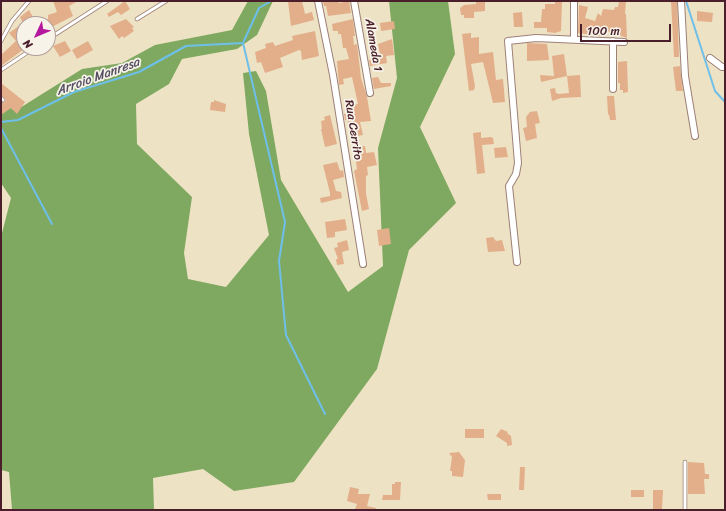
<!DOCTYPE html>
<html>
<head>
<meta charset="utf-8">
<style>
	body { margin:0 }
	#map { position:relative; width:726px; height:511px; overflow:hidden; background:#eee2c4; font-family:Sriracha,sans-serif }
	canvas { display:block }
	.frame { position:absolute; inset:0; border:2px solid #4a1f2b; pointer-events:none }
	.north { position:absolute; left:16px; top:16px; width:40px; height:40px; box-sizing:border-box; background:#f7f3e8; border:1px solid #b29e9c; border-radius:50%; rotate:226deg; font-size:11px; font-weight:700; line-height:16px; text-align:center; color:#4a1f2b }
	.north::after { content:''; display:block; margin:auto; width:14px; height:18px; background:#b5179e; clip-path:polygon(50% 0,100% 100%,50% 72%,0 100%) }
	.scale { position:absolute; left:580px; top:24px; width:91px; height:18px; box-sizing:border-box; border:2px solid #4a1f2b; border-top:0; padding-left:5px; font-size:12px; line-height:14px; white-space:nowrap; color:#4a1f2b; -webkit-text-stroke:3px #f7f3e8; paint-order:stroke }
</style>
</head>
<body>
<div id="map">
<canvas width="726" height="511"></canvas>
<div class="frame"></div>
<div class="north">N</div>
<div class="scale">100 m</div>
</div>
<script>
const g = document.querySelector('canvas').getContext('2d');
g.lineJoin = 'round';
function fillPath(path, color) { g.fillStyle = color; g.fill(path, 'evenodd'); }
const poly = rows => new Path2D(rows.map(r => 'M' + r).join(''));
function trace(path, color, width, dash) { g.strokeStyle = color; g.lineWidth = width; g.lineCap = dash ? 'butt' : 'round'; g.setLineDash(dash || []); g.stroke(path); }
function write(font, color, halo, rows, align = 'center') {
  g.font = font + ' Sriracha,sans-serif'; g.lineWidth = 3.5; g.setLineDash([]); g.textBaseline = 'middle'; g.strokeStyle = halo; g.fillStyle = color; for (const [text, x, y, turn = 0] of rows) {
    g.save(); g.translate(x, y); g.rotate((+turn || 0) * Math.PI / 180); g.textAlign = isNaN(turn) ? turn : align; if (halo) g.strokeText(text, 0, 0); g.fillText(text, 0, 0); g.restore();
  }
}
const forest = poly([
	[248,1,273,1,257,35,237,49,182,59,169,84,136,104,137,144,192,197,184,253,188,279,226,287,269,235,249,134,243,73,256,71,266,91,281,180,348,292,383,266,378,148,397,78,389,1,448,1,455,54,420,127,456,203,409,250,377,369,294,482,234,491,203,469,153,478,154,510,12,510,9,472,1,470,1,237,11,198,1,183,1,101,15,111,82,69,122,63,155,45,232,30]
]);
const stream = poly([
	[686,1,715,91,725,102],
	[243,43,285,222,279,261,286,335,325,414],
	[1,122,18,120,74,92,139,72,186,46,243,43,259,8,271,1],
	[1,128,52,224]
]);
const building = poly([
	[53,1,78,1,69,6,73,16,48,29,48,24,39,24,48,19,48,15,57,12],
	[125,1,130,9,121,15,118,12,109,17,107,14],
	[288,1,302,1,305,14,312,12,314,20,291,26],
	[323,1,339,1,339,3,349,1,351,13,328,16,326,6,324,6],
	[476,1,485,1,485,11,474,12,474,18,464,18,464,15,461,15,460,8,464,5,476,4],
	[555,1,562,1,561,31,555,33,547,32,547,28,534,28,534,22,541,22,542,9,545,9,545,4,555,4],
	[619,1,626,1,625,14,626,14,627,38,604,30,602,36,578,33,579,5,588,7,585,18,595,21,598,13,601,16,603,9,614,10,615,7,618,7],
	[671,1,677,1,679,57,674,57],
	[29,10,37,24,24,24,24,49,1,66,1,55,16,41,9,33,23,23,20,17],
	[697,11,713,13,712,22,697,21],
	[522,12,523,27,514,27,513,13],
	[126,19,134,27,132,28,134,31,124,38,122,36,119,39,110,26],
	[353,19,355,36,353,36,354,45,357,44,361,78,367,97,371,121,360,122,363,135,351,137,349,124,347,120,345,120,344,114,347,113,345,106,358,104,352,77,343,79,344,84,339,85,337,61,349,59,346,48,343,48,341,34,338,34,338,31,333,31,332,24],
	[394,21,395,29,381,31,380,23],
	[315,31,319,56,302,60,301,51,299,50,280,58,283,67,265,73,261,62,257,63,255,52,266,48,265,44,273,42,275,46,293,40,292,36],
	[471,33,471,38,479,37,479,54,493,52,496,80,503,79,505,102,493,103,483,62,471,64,475,86,474,90,469,91,462,34],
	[392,39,394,55,386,56,387,63,370,66,369,60,373,59,373,53,380,54,378,44],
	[65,41,71,51,60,57,53,46],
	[88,41,93,50,77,59,72,50],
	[527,43,547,44,549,60,527,61],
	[564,54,567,76,541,82,540,75,554,76,552,56],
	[627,61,628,92,623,93,623,90,620,90,620,83,618,83,618,62],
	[680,66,683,91,676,91,673,67],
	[580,75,581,97,561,98,552,101,550,89,555,88,556,93,559,94,569,93,567,76],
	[378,77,381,83,391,83,391,86,374,89,372,78],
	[1,83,25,102,17,114,11,108,1,115,1,102,4,103,6,100,1,95],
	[607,96,614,96,616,120,610,120,609,114,608,115],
	[214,100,226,104,225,112,210,110,211,102,214,102],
	[537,111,540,123,535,124,537,138,526,141,523,128,527,127,526,117,530,112],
	[330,115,337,144,325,147,321,129,322,129,321,121,325,120,324,117],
	[481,132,481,138,491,137,493,138,494,144,482,145,485,173,477,174,473,133],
	[365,146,366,153,374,152,377,165,367,167,368,175,366,176,366,194,369,209,362,211,354,171,357,169,354,147],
	[506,147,508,157,495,158,494,148],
	[337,162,340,171,343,170,344,177,333,180,336,191,341,192,342,198,321,203,320,198,330,196,330,193,323,165],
	[345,219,347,230,335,232,335,237,327,238,325,222],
	[389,228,391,244,379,246,377,230],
	[493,237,496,241,502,240,505,251,488,252,486,238],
	[347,240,349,250,342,252,344,264,337,265,336,259,338,259,334,248,338,247,337,243],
	[465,429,484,429,484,438,465,438],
	[501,429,508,432,507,433,511,436,512,445,507,446,507,443,496,436],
	[459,452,465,460,463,477,452,476,452,471,450,471,452,457,449,453],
	[688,462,704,463,705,474,709,474,709,479,704,479,705,494,688,494],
	[520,467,525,467,524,490,519,490],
	[395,482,401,482,400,500,382,500,383,495,392,495,392,484,395,484],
	[350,487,359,489,358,494,370,494,367,506,376,508,376,510,355,509,357,504,347,501],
	[631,490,644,490,644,497,631,497],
	[653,490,663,490,662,510,653,510],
	[487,494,501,494,501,500,488,500]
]);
const lane = poly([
	[137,19,166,1],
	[48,39,107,1],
	[1,41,12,21,29,1],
	[1,70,34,48],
	[1,98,3,100],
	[685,462,685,510]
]);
const street = poly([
	[318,1,333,75,363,264],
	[354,1,370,93],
	[681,1,685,76,695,136],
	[574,39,574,1],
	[710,58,722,67,725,67],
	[613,89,613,41],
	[517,262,509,186,516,174,518,163,508,41,536,38,624,42]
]);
const streetNames = [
	["Alameda 1",373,45,80],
	["Rua Cerrito",353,130,81]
];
const waterNames = [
	["Arroio Manresa",98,77,-20]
];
fillPath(forest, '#7fa960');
trace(stream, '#6ebfe9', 2);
fillPath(building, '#e2af8a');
trace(lane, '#9c8078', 4.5);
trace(street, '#9c8078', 8);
trace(lane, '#fff', 3);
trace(street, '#fff', 6);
write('12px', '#4a1f2b', '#f7f3e8', streetNames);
write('italic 13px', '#554f64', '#f7f3e8', waterNames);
</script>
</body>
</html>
